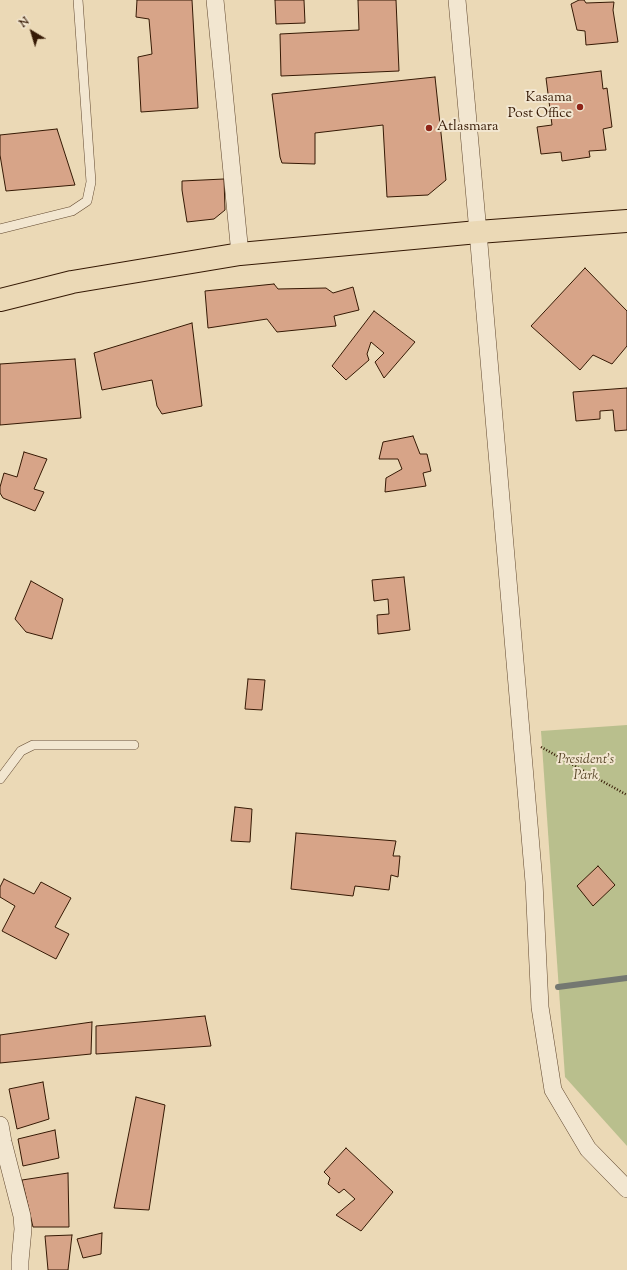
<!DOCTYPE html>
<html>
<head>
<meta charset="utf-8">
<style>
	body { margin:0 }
	#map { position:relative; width:627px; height:1270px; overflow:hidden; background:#ebd9b6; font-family:"Sorts Mill Goudy",serif }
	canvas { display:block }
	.north { position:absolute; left:12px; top:12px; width:40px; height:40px; -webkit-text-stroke:3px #f2e6d0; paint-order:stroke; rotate:322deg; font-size:11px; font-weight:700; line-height:16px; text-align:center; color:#351904 }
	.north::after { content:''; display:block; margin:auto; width:14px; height:18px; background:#351904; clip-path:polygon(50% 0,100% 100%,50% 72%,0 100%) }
</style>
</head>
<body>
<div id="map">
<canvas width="627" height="1270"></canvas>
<div class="north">N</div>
</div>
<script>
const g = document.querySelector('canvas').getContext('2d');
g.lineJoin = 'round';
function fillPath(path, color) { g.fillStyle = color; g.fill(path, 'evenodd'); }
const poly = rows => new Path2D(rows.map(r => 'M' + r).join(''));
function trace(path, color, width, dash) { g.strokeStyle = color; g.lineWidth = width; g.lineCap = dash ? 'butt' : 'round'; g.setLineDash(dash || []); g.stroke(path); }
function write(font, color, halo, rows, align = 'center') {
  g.font = font + ' "Sorts Mill Goudy",serif'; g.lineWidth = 4; g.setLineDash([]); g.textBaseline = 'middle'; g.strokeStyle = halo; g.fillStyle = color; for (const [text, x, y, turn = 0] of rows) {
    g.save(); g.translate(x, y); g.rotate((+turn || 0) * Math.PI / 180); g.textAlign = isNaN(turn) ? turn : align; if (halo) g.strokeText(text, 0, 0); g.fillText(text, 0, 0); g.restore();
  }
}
const green = poly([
	[627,725,627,1146,565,1077,541,731]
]);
const stream = poly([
	[558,987,627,978]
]);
const building = poly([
	[137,0,192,0,198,108,141,112,138,57,152,54,149,19,136,17,137,0],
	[275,0,304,0,305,23,276,24,275,0],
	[358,0,396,0,399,71,281,76,280,34,359,30,358,0],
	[579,0,584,0,586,3,614,2,613,10,618,42,586,45,585,31,577,30,571,4,579,0],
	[601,71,603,89,607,88,612,127,603,129,606,150,589,151,590,157,562,161,561,152,541,154,537,127,552,125,546,78,601,71],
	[435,77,446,180,428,195,387,197,383,125,315,133,315,164,282,163,280,157,272,94,435,77],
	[57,129,75,185,6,191,0,155,0,135,57,129],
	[224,179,225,210,214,219,187,222,182,190,182,181,224,179],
	[585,268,627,311,627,346,612,364,593,355,580,370,531,326,585,268],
	[274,284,278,289,326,288,333,293,353,287,359,310,334,316,336,326,277,332,267,319,208,328,205,291,274,284],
	[374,311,415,342,384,378,375,362,384,353,371,342,367,354,369,360,346,380,332,366,374,311],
	[192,323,202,406,162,414,157,406,152,380,102,390,94,353,192,323],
	[75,359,81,418,0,425,0,364,75,359],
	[627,388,627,430,615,431,613,410,600,411,600,419,576,421,573,392,627,388],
	[413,436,420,454,427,454,431,471,423,473,426,486,385,492,386,478,402,469,398,459,379,459,383,442,413,436],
	[24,452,47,459,34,489,44,492,35,511,3,498,0,493,0,487,4,473,17,477,24,452],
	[404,577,410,630,378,634,377,615,389,614,388,599,374,601,372,580,404,577],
	[31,581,63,599,52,639,26,632,15,619,31,581],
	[248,679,265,680,262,710,245,709,248,679],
	[235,807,252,809,250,842,231,841,235,807],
	[296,833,396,841,393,856,400,856,398,877,391,875,389,890,355,886,353,896,291,889,296,833],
	[598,866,615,885,593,906,577,886,598,866],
	[4,879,34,894,41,882,71,898,55,927,69,934,56,959,2,931,15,906,0,897,0,887,4,879],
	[205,1016,211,1046,96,1054,96,1026,205,1016],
	[92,1022,91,1054,0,1063,0,1035,92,1022],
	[43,1082,49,1119,17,1129,9,1089,43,1082],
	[136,1097,165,1105,149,1210,114,1208,136,1097],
	[55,1130,59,1158,23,1166,18,1139,55,1130],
	[346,1148,393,1192,361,1231,336,1215,355,1199,344,1189,339,1193,328,1184,330,1178,324,1172,346,1148],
	[68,1173,69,1227,33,1227,22,1180,68,1173],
	[102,1233,101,1254,83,1258,77,1239,102,1233],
	[72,1235,68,1270,48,1270,45,1236,72,1235]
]);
const path = poly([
	[541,747,627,795]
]);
const lane = poly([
	[0,229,72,211,87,201,91,182,78,0],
	[0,779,21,751,33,745,134,745]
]);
const street = poly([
	[215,0,240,254],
	[457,0,478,232,534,882,540,1007,553,1090,588,1149,627,1189],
	[0,1125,3,1142,22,1216,23,1229,20,1261,20,1270]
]);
const primary = poly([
	[0,300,72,282,240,254,478,232,627,221]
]);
const markers = [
	[580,107,4,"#8f2418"],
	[429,128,4,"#8f2418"]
];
const poiNames = [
	["Kasama",572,99],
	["Post Office",572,115],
	["Atlasmara",437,128,"left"]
];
const parkNames = [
	["President's",586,761],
	["Park",586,777]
];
fillPath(green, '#b9bf8d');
trace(stream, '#747871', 6);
fillPath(building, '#d7a488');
trace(building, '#351904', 1);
trace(lane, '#624930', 10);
trace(street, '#624930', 18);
trace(primary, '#351904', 24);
trace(path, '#351904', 2.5, [1, 2]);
trace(lane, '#f2e6d0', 9);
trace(street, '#f2e6d0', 17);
trace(primary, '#ebd9b6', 22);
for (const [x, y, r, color] of markers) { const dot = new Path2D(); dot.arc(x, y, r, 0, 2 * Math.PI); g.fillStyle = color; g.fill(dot); trace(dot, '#f2e6d0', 1.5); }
write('14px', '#351904', '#f2e6d0', poiNames, 'right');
write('italic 14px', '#5d4b2d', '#f2e6d0', parkNames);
</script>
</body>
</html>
